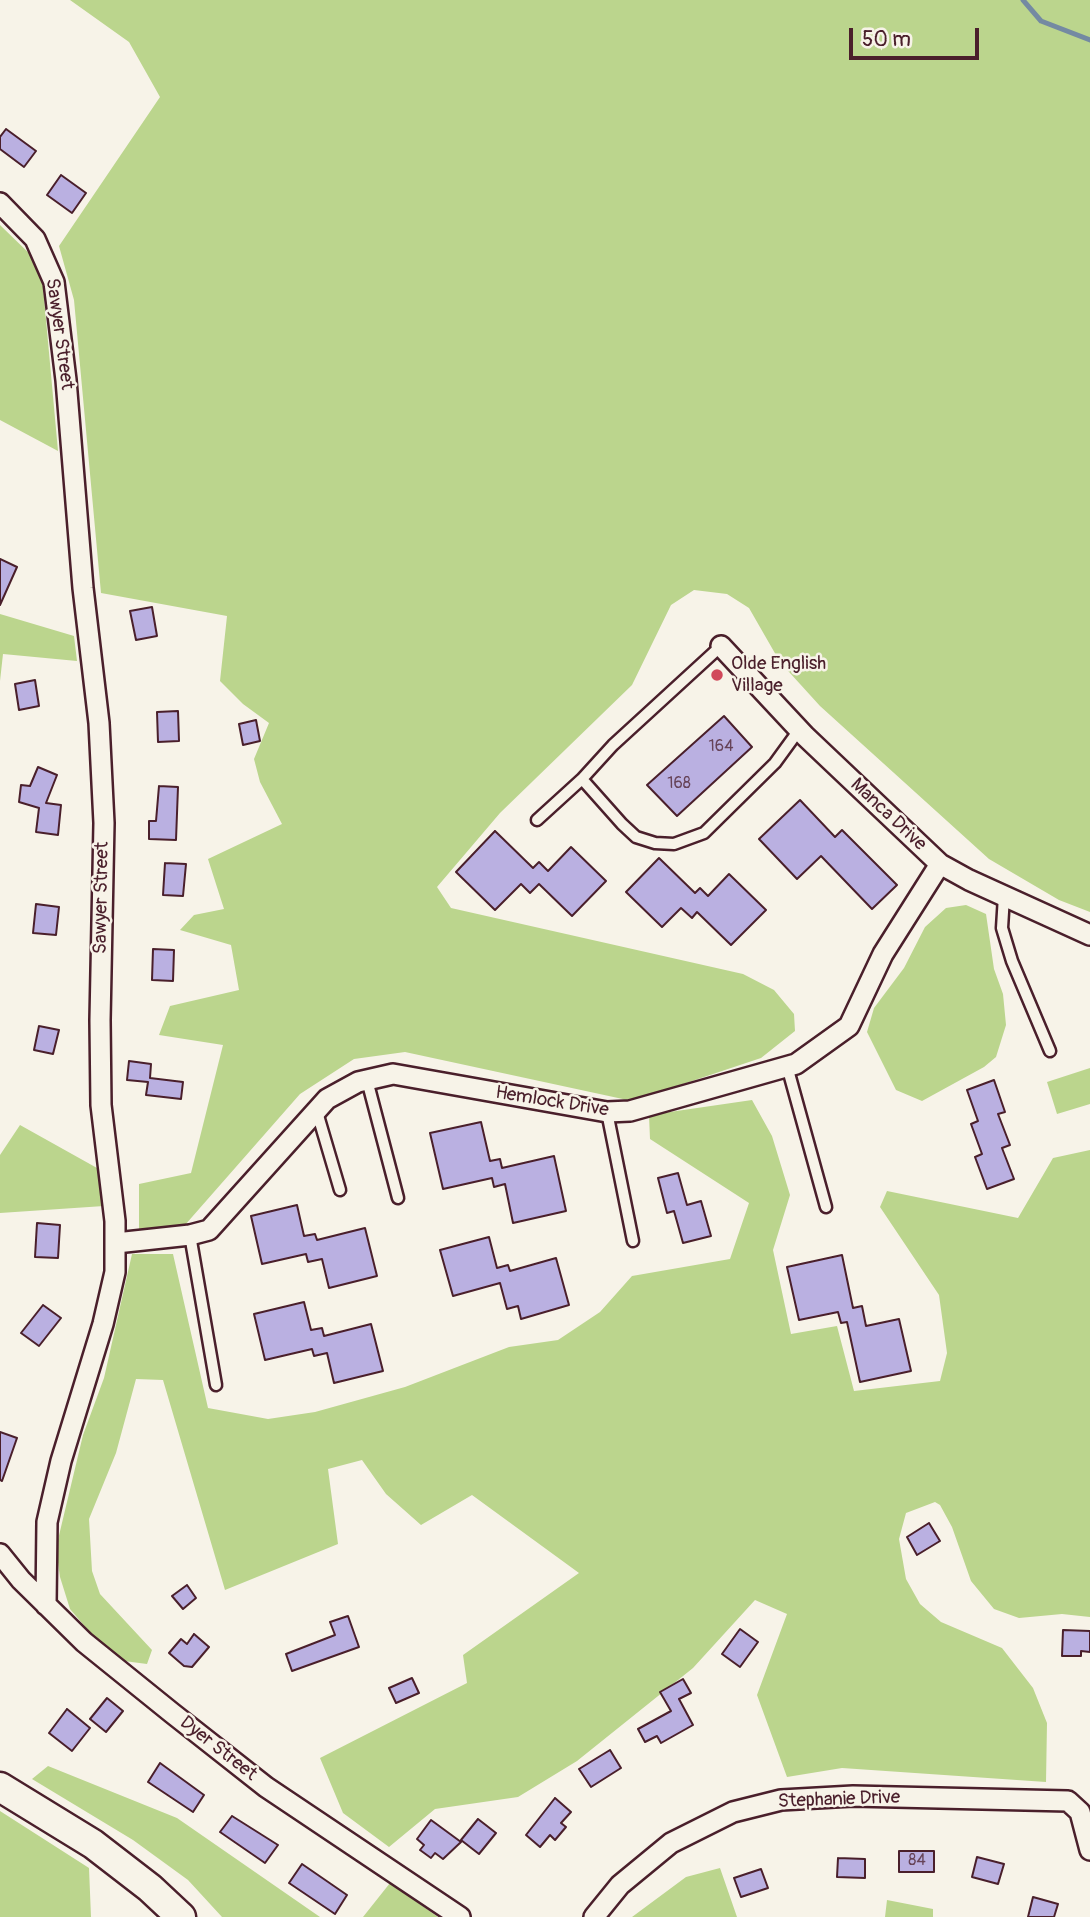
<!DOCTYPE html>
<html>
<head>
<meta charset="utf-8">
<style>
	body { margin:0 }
	#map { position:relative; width:1090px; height:1917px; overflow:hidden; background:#f7f3e8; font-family:Pangolin,sans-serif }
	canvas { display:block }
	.scale { position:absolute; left:849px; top:28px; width:130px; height:32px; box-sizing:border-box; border:4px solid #4a1f2b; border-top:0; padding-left:9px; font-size:21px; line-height:24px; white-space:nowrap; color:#4a1f2b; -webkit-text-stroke:5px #f7f3e8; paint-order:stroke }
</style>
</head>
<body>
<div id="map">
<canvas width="1090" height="1917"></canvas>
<div class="scale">50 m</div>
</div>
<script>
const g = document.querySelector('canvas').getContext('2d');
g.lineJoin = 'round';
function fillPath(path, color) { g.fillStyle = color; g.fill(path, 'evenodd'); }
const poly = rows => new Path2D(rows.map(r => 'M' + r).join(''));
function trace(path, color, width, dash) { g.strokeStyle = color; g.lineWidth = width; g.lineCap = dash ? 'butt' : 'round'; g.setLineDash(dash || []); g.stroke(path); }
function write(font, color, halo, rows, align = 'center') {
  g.font = font + ' Pangolin,sans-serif'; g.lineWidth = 5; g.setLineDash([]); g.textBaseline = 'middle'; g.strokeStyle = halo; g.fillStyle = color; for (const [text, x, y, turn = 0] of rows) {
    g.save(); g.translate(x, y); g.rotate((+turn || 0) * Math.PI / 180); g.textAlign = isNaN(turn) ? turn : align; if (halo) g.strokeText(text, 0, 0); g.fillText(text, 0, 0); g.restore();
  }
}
const green = poly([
	[70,0,1090,0,1090,912,1059,900,989,859,820,706,780,662,749,608,727,594,694,590,671,605,632,685,500,813,437,887,451,908,743,974,774,990,794,1014,795,1031,761,1058,632,1101,405,1052,354,1059,300,1094,185,1225,139,1231,139,1184,191,1173,223,1045,159,1035,170,1006,239,990,231,945,180,930,194,915,224,909,208,859,282,824,260,782,254,759,269,723,243,704,220,681,227,616,101,593,74,300,59,246,160,97,129,42],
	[0,225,34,258,42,276,58,451,0,420],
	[0,614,74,636,77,661,3,654,0,681],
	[966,905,986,914,994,969,1003,994,1006,1025,996,1057,984,1067,922,1101,896,1090,867,1032,874,1008,904,968,925,927,946,908],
	[1090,1068,1090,1104,1057,1114,1047,1082],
	[752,1100,772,1136,790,1195,773,1250,791,1334,837,1326,854,1391,940,1381,947,1353,939,1295,880,1207,887,1191,1018,1218,1053,1158,1090,1150,1090,1617,1062,1614,1019,1618,994,1609,971,1581,952,1527,940,1505,935,1502,906,1513,899,1539,906,1579,920,1604,941,1622,1002,1648,1033,1688,1047,1723,1046,1782,842,1768,787,1777,757,1695,787,1614,755,1600,693,1668,577,1761,518,1797,435,1809,389,1847,343,1813,320,1758,467,1683,463,1655,579,1573,472,1495,421,1525,386,1494,362,1460,328,1469,338,1544,225,1590,163,1380,136,1379,116,1453,89,1519,92,1571,100,1594,152,1650,147,1664,124,1661,93,1636,70,1609,60,1577,56,1548,83,1435,104,1378,132,1254,173,1254,208,1408,268,1419,315,1412,405,1387,509,1347,558,1340,600,1312,632,1276,730,1259,749,1203,650,1139,649,1115],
	[20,1125,97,1168,104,1206,0,1213,0,1155],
	[48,1766,177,1818,320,1917,222,1917,188,1880,133,1840,32,1779],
	[0,1811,89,1868,91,1917,0,1917],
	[720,1868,737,1917,632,1917,686,1877],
	[390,1883,438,1917,363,1917],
	[887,1900,933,1909,933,1917,885,1917]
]);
const stream = poly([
	[1023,0,1041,21,1090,40]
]);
const building = poly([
	[6,129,36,151,24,167,0,149,0,137,6,129],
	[61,175,86,193,72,213,47,195,61,175],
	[0,559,17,567,0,605,0,559],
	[152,607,157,636,136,640,130,611,152,607],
	[35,680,39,706,19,710,15,684,35,680],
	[178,711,179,741,158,742,157,712,178,711],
	[724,716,752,747,677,816,647,785,724,716],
	[256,720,260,741,243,745,239,724,256,720],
	[38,767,57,775,46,803,61,805,58,835,36,832,39,808,19,802,21,785,30,786,38,767],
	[159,786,178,787,176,840,149,839,149,821,156,821,159,786],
	[800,800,835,837,842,830,897,885,872,909,821,856,797,879,759,839,800,800],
	[495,831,533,868,539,862,548,871,571,847,606,881,572,916,539,884,530,893,521,884,495,910,456,872,495,831],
	[659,858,695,893,700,888,708,896,729,874,766,910,731,945,697,912,692,918,681,908,662,927,626,892,659,858],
	[165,863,186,864,183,896,163,895,165,863],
	[36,904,59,907,56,935,33,933,36,904],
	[153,949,174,950,173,981,152,980,153,949],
	[39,1026,59,1030,53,1054,34,1050,39,1026],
	[129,1061,151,1064,150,1078,183,1082,181,1099,146,1095,148,1082,127,1080,129,1061],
	[994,1080,1005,1112,998,1114,1010,1145,1002,1148,1014,1179,987,1189,975,1157,982,1154,971,1124,978,1121,967,1090,994,1080],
	[481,1122,490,1161,500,1159,502,1168,554,1156,566,1211,513,1223,505,1184,494,1187,492,1178,443,1189,430,1133,481,1122],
	[678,1173,687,1205,701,1201,711,1236,683,1243,674,1211,667,1213,658,1178,678,1173],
	[297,1205,304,1236,315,1234,317,1240,365,1228,377,1276,329,1288,322,1259,308,1262,306,1254,262,1264,251,1216,297,1205],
	[37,1223,60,1225,58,1258,35,1257,37,1223],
	[489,1237,497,1268,508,1265,510,1271,556,1258,569,1305,521,1319,518,1306,507,1309,500,1283,453,1296,440,1250,489,1237],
	[842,1255,853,1308,862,1306,866,1326,899,1319,911,1371,860,1382,847,1322,841,1323,838,1312,799,1320,787,1267,842,1255],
	[304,1302,311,1330,322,1328,324,1336,371,1324,383,1371,334,1383,327,1353,314,1356,312,1349,265,1360,254,1314,304,1302],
	[43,1305,61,1318,39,1346,21,1333,43,1305],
	[0,1432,17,1438,2,1481,0,1480,0,1432],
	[929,1523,940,1541,917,1555,907,1537,929,1523],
	[187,1585,196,1598,183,1609,172,1596,187,1585],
	[348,1616,359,1647,292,1671,286,1654,335,1635,330,1622,348,1616],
	[740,1629,758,1642,740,1667,722,1654,740,1629],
	[1063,1630,1090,1631,1090,1652,1081,1651,1081,1656,1062,1656,1063,1630],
	[194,1634,209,1647,192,1667,184,1666,169,1653,181,1639,187,1644,194,1634],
	[412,1678,419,1693,396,1703,389,1688,412,1678],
	[683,1679,691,1693,679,1699,693,1725,661,1743,657,1736,645,1742,638,1729,671,1711,660,1692,683,1679],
	[107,1698,123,1711,106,1732,90,1719,107,1698],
	[67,1709,90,1728,72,1751,49,1733,67,1709],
	[610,1750,621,1768,591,1787,579,1769,610,1750],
	[160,1763,204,1795,193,1812,148,1782,160,1763],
	[555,1798,571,1812,561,1823,566,1827,555,1840,550,1835,540,1847,526,1835,555,1798],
	[232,1816,278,1845,265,1863,220,1832,232,1816],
	[478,1819,496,1833,479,1854,461,1840,478,1819],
	[431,1820,461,1842,443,1859,435,1853,431,1858,420,1850,424,1845,417,1839,431,1820],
	[899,1851,934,1851,934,1872,899,1872,899,1851],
	[977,1857,1004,1864,998,1884,972,1877,977,1857],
	[838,1858,865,1859,865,1878,837,1877,838,1858],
	[302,1864,347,1895,335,1914,289,1883,302,1864],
	[761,1869,768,1888,741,1897,734,1878,761,1869],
	[1033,1897,1058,1904,1054,1917,1028,1917,1033,1897]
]);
const lane = poly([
	[721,646,613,745,582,779,622,824,636,837,655,843,674,844,704,833,775,763,799,730],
	[537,820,582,779],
	[1004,896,1002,928,1012,961,1050,1051],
	[787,1066,826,1207],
	[367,1080,398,1198],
	[317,1112,340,1190],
	[607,1112,633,1241],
	[190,1235,216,1385]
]);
const street = poly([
	[0,203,35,239,54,282,66,380,83,588,99,723,104,823,100,1020,101,1105,115,1221,115,1272,103,1324,61,1461,47,1522,46,1605],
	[721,646,805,736,940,864,969,880,1090,935],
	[116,1243,190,1235,209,1230,327,1099,358,1082,393,1074,607,1112,630,1111,796,1064,849,1026,883,954,940,864],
	[0,1554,21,1580,84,1642,172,1713,266,1787,460,1917],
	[594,1917,620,1885,671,1843,733,1812,781,1800,853,1796,1068,1801,1080,1812,1090,1850]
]);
const secondary = poly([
	[0,1787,93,1844,150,1888,181,1917]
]);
const markers = [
	[717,675,7,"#d1495b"]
];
const numberNames = [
	["164",721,747],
	["168",679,784],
	["84",917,1861]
];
const streetNames = [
	["Sawyer Street",59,334,82],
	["Manca Drive",888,815,43],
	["Sawyer Street",102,898,-89],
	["Hemlock Drive",552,1102,9],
	["Dyer Street",218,1749,38],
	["Stephanie Drive",839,1800,-2]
];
const poiNames = [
	["Olde English",731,664],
	["Village",731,686]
];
fillPath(green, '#bbd58d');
trace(stream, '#748aa2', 5);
fillPath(building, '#bab0e1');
trace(building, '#4a1f2b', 2);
trace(lane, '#4a1f2b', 15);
trace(street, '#4a1f2b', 24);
trace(secondary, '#4a1f2b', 33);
trace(lane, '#f7f3e8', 10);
trace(street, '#f7f3e8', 19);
trace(secondary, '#f7f3e8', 28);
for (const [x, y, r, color] of markers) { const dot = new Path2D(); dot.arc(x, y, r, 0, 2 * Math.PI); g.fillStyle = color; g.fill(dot); trace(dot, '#f7f3e8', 2.5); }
write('16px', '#664358', null, numberNames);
write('19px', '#4a1f2b', '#f7f3e8', streetNames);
write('19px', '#4a1f2b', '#f7f3e8', poiNames, 'left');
</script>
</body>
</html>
